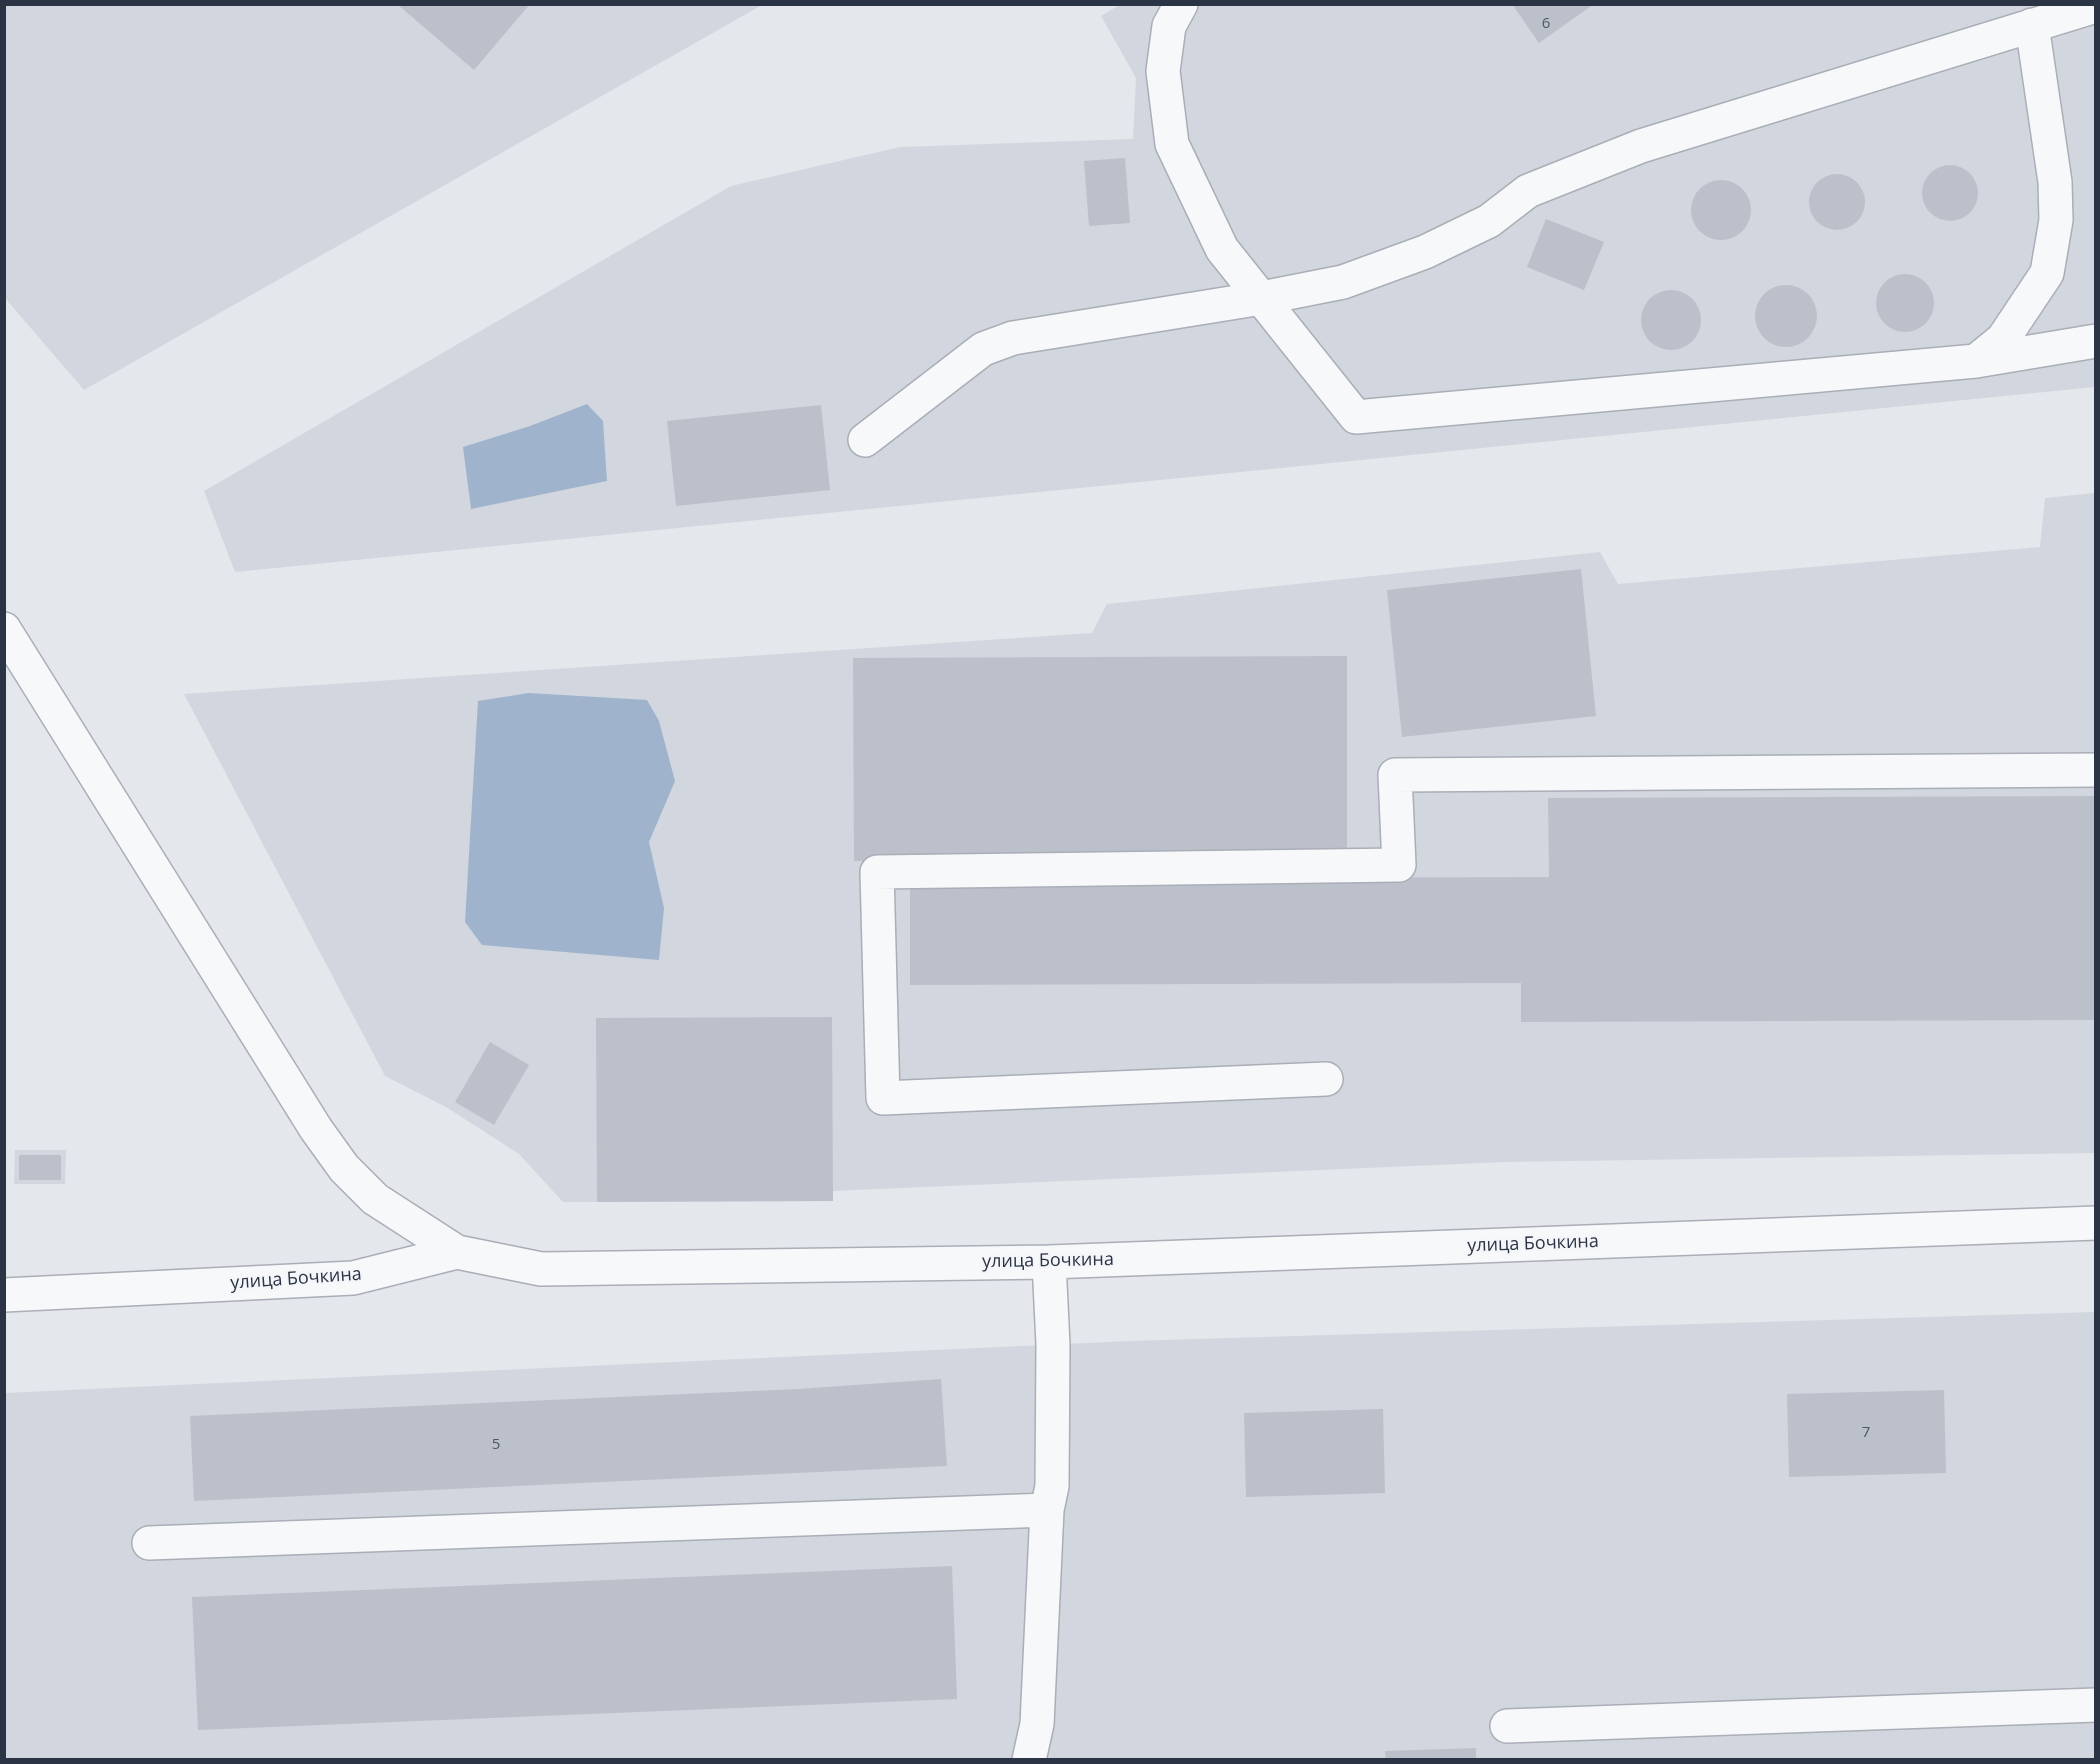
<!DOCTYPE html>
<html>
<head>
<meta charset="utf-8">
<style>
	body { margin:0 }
	#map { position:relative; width:2100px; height:1764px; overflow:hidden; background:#e4e7ec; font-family:"Open Sans",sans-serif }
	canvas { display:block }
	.frame { position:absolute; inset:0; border:6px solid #2b3445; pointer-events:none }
</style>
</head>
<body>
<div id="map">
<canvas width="2100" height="1764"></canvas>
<div class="frame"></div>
</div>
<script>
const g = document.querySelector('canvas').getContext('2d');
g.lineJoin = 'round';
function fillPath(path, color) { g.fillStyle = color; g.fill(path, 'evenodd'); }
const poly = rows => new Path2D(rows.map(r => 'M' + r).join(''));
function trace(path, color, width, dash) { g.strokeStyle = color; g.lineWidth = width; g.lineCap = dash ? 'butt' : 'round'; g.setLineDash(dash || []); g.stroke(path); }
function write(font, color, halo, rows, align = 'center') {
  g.font = font + ' "Open Sans",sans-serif'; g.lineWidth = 5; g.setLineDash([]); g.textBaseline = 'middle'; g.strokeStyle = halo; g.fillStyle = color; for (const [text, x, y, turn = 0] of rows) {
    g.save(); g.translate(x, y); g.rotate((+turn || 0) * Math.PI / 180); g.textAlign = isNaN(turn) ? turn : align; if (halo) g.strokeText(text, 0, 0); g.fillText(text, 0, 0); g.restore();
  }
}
const built = poly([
	[4,5,762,5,84,390,5,298],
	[1119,5,2095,5,2095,387,235,572,204,491,731,186,900,147,1133,139,1136,78,1101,16],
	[2095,493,2095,1153,1505,1162,833,1191,833,1201,563,1202,519,1154,446,1107,385,1076,184,694,1092,633,1107,604,1600,552,1618,584,2040,547,2045,498],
	[15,1150,66,1150,65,1184,14,1184],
	[2095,1312,2095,1759,5,1759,4,1393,1130,1341]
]);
const water = poly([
	[587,404,603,421,607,481,471,509,463,447,530,426],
	[529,693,647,700,659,721,675,781,649,842,664,908,659,960,482,945,465,922,478,701]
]);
const building = poly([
	[397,4,530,4,474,70],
	[1512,4,1594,4,1539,43],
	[1125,158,1130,223,1089,226,1084,161],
	'1922 193a28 28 0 1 1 56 0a28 28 0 1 1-56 0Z',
	'1809 202a28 28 0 1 1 56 0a28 28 0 1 1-56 0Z',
	'1691 210a30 30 0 1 1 60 0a30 30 0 1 1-60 0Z',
	[1546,219,1604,242,1584,290,1527,267],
	'1876 303a29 29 0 1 1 58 0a29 29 0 1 1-58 0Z',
	'1755 316a31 31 0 1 1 62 0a31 31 0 1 1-62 0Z',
	'1641 320a30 30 0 1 1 60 0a30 30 0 1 1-60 0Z',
	[821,405,830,490,676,506,667,421],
	[1581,569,1596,716,1402,737,1387,590],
	[1347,656,1347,859,854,861,853,658],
	[2096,796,2096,1020,1521,1022,1521,983,910,985,910,879,1549,877,1548,798],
	[832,1017,833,1201,597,1202,596,1018],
	[490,1042,529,1065,494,1125,455,1102],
	[19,1155,61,1155,61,1180,19,1180],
	[941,1379,947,1466,194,1501,190,1416,798,1389],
	[1944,1390,1946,1473,1789,1477,1787,1394],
	[1383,1409,1385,1493,1246,1497,1244,1413],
	[952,1566,957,1699,198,1730,192,1597],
	[1476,1748,1476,1760,1386,1760,1385,1751]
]);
const minor = poly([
	[1181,4,1169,26,1163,71,1172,144,1222,249,1356,417,1976,361,2096,341],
	[1976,361,2003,339,2047,273,2056,220,2055,182,2032,25],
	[865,440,983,349,1013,338,1262,298,1343,282,1425,252,1489,221,1528,191,1641,146,2096,6],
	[4,629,316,1129,344,1168,375,1199,457,1252],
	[1326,1079,883,1098,877,872,1399,865,1395,775,2096,770],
	[4,1295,353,1278,457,1252,541,1269,1049,1262,2096,1223],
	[149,1543,1047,1510],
	[1507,1726,2096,1705],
	[1029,1760,1037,1724,1047,1510,1052,1486,1053,1345,1049,1262]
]);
const numberNames = [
	["6",1546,24],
	["7",1866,1433],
	["5",496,1445]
];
const streetNames = [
	["улица Бочкина",1533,1244,-2],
	["улица Бочкина",1048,1261,-1],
	["улица Бочкина",296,1279,-4]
];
fillPath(built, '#d2d6de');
fillPath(water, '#9fb4cc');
fillPath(building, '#bbc0ca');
trace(minor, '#a9aeb7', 36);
trace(minor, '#f7f8fa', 33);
write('15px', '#4f5766', null, numberNames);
write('18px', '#2b3445', '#f4f6f9', streetNames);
</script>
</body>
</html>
